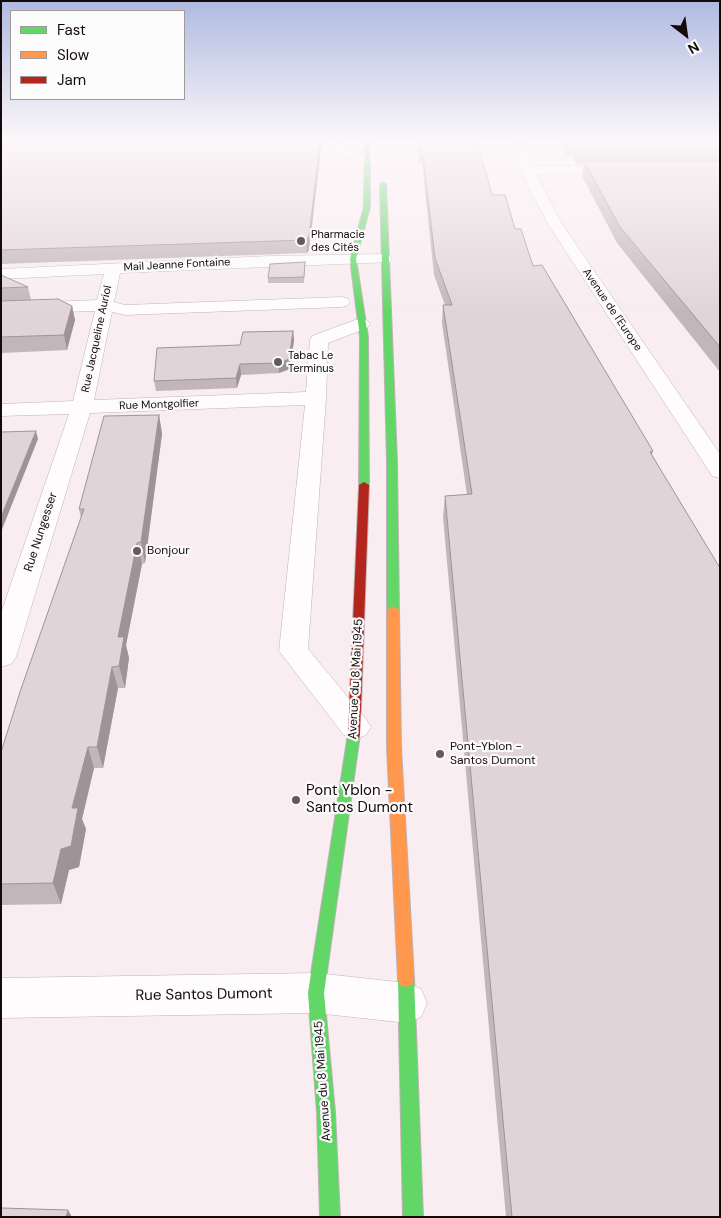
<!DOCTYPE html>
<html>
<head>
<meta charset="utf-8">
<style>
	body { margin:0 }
	#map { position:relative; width:721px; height:1218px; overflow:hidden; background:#f9edf1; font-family:"DM Sans",sans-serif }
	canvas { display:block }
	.frame { position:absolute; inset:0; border:2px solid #15090d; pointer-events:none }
	.legend { position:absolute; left:10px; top:10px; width:175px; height:90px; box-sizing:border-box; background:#fbfbfb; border:1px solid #9f9a9c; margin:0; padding:6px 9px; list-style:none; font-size:15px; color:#15090d }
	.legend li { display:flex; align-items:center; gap:10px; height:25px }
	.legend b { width:25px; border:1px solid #9f9a9c }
	.north { position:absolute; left:661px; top:10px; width:50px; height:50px; -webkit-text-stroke:4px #fbfbfb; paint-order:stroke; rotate:150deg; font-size:14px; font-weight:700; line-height:20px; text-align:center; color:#15090d }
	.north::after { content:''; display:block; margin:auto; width:18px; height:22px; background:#15090d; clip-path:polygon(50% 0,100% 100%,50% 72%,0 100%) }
</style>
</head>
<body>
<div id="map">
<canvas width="721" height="1218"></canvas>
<div class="frame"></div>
<ul class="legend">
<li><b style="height:6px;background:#63d668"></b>Fast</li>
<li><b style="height:6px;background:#ff974d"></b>Slow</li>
<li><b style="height:6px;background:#b3261e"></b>Jam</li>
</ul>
<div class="north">N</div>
</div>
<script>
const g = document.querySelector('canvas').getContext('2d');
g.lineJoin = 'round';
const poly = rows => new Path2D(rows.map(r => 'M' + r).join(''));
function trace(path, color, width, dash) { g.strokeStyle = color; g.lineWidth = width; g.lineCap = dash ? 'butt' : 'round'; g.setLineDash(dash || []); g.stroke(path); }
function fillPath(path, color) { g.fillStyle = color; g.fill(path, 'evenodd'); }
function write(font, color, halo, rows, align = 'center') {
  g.font = font + ' "DM Sans",sans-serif'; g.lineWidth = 4.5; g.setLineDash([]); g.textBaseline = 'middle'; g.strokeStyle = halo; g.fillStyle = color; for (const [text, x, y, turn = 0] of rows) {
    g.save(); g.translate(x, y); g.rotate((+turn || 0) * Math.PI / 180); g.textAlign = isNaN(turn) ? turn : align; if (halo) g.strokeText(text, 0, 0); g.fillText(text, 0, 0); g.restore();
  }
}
const street = poly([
	[333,141,345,141,344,149,373,156,374,159,368,163,334,154,332,151,333,141],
	[511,141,523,141,532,166,621,165,628,169,621,173,536,174,562,224,720,454,720,478,712,476,709,471,548,224,520,170,511,141],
	[384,254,390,256,392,259,390,262,120,273,114,302,125,305,341,297,347,298,350,302,347,306,341,307,125,315,112,312,94,400,306,392,310,340,312,336,355,320,361,319,367,320,370,324,367,328,328,343,326,398,308,649,366,719,371,727,366,735,355,739,344,735,279,651,305,405,90,413,16,657,11,664,1,667,1,613,69,414,1,416,1,404,73,401,95,311,1,314,1,304,97,300,104,274,1,279,1,269,270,256,384,254],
	[316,973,407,983,421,989,427,1003,421,1017,407,1023,316,1013,1,1018,1,978,316,973]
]);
const fast = poly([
	[365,141,370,141,370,207,356,259,368,337,369,485,364,488,359,485,360,337,350,259,364,207,365,141],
	[383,182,386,184,397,462,399,610,393,614,387,610,387,462,380,184,383,182],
	[354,729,359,730,360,734,324,993,335,1112,340,1217,320,1217,317,1112,308,993,348,734,349,730,354,729],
	[406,971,412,973,414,979,423,1217,403,1217,398,979,400,973,406,971]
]);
const slow = poly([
	[393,606,399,610,401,747,414,979,412,985,406,987,400,985,398,979,387,747,387,610,393,606]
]);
const jam = poly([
	[364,482,369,485,360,734,359,738,354,739,349,738,348,734,359,485,364,482]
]);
const wall = poly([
	[1,141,322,141,309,250,307,253,1,264],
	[416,141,477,141,492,195,515,229,533,266,653,451,652,456,720,1217,506,1217,443,517,445,496,467,495,442,323,443,305,445,305,434,275,422,162,419,162],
	[559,141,720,141,720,372,617,243,582,176,584,164,576,164,572,156,566,157],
	[305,262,304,283,268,283,268,278],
	[1,275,28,287,31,300,72,306,75,320,67,350,1,353],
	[293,331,294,340,290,369,279,373,241,375,237,388,156,391,154,381,240,345],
	[159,415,162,434,145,563,142,564,126,645,129,658,125,688,118,688,103,768,94,768,82,819,86,829,79,867,69,870,61,904,1,905,1,752,81,518,79,509]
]);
const shadedWall = poly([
	[320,141,322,141,309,250,307,253,306,240],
	[72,306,75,320,67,350,64,335],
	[293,331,294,340,290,369,279,373,279,363],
	[240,364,241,375,237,388,236,378],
	[159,415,162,434,145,563,141,542],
	[36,431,38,439,1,532,1,517],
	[137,543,142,564,126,645,129,658,125,688,119,666,118,637],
	[112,667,118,688,103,768,97,747],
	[88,747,94,768,82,819,86,829,79,867,69,870,61,904,53,883,61,849,72,808],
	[68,1210,72,1217,66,1217]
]);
const building = poly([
	[1,141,320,141,309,236,306,240,1,250,1,141],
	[419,141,477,141,492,195,505,195,515,229,521,229,533,266,542,265,653,451,650,452,720,568,720,1217,512,1217,445,496,472,494,443,305,452,305,435,258,422,148,420,148,419,141],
	[568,141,720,141,720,150,578,150,574,143,568,143,568,141],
	[584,161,720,161,720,347,620,227,584,161],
	[305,262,304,277,268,278,270,264,305,262],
	[1,275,28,287,1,288,1,275],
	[58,299,72,306,64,335,1,337,1,301,58,299],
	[293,331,289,359,279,363,240,364,236,378,154,381,157,348,240,345,243,332,293,331],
	[159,415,141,542,137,543,118,637,124,637,119,666,112,667,97,747,88,747,72,808,78,808,71,846,61,849,53,883,1,884,1,752,21,689,84,509,79,509,104,416,159,415],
	[36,431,1,517,1,432,36,431],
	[1,1208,68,1210,66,1217,1,1217,1,1208]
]);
const markers = [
	[301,241,5,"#65595d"],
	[278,362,5,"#65595d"],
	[137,551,5,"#65595d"],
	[440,754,5,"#65595d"],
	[296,800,5,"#65595d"]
];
const farPoinames = [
	["Pharmacie",311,235],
	["des Cités",311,248],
	["Tabac Le",288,356],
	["Terminus",288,369]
];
const farStreetnames = [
	["Mail Jeanne Fontaine",177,265,-3],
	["Avenue de l'Europe",612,310,56],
	["Rue Jacqueline Auriol",97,339,-78],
	["Rue Montgolfier",159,405,-2]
];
const streetNames = [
	["Rue Nungesser",41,532,-72],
	["Avenue du 8 Mai 1945",356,679,-87],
	["Avenue du 8 Mai 1945",323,1081,-94]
];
const poiNames = [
	["Bonjour",147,551],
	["Pont-Yblon -",450,747],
	["Santos Dumont",450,761]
];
const nearPoinames = [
	["Pont Yblon -",306,791],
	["Santos Dumont",306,808]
];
const nearStreetnames = [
	["Rue Santos Dumont",204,995,-1]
];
trace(street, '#beb2b6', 1);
trace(fast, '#beb2b6', 2);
trace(slow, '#beb2b6', 2);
trace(jam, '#beb2b6', 2);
fillPath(street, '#fefcfd');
fillPath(fast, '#63d668');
fillPath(slow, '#ff974d');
fillPath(jam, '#b3261e');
fillPath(wall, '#c2b6ba');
fillPath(shadedWall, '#9e9497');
fillPath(building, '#e1d4d8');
trace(building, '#9e9497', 1);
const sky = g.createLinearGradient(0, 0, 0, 312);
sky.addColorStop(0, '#afbae1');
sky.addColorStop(0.45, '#fcf7f9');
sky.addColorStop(1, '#fcf7f900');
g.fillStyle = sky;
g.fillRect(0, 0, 721, 312);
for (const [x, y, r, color] of markers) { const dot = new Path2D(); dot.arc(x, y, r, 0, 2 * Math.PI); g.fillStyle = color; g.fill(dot); trace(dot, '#fbfbfb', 2); }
write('11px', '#15090d', '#fbfbfb', farPoinames, 'left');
write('11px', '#15090d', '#fbfbfb', farStreetnames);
write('12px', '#15090d', '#fbfbfb', streetNames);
write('12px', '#15090d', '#fbfbfb', poiNames, 'left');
write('15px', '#15090d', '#fbfbfb', nearPoinames, 'left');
write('15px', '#15090d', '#fbfbfb', nearStreetnames);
</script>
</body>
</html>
